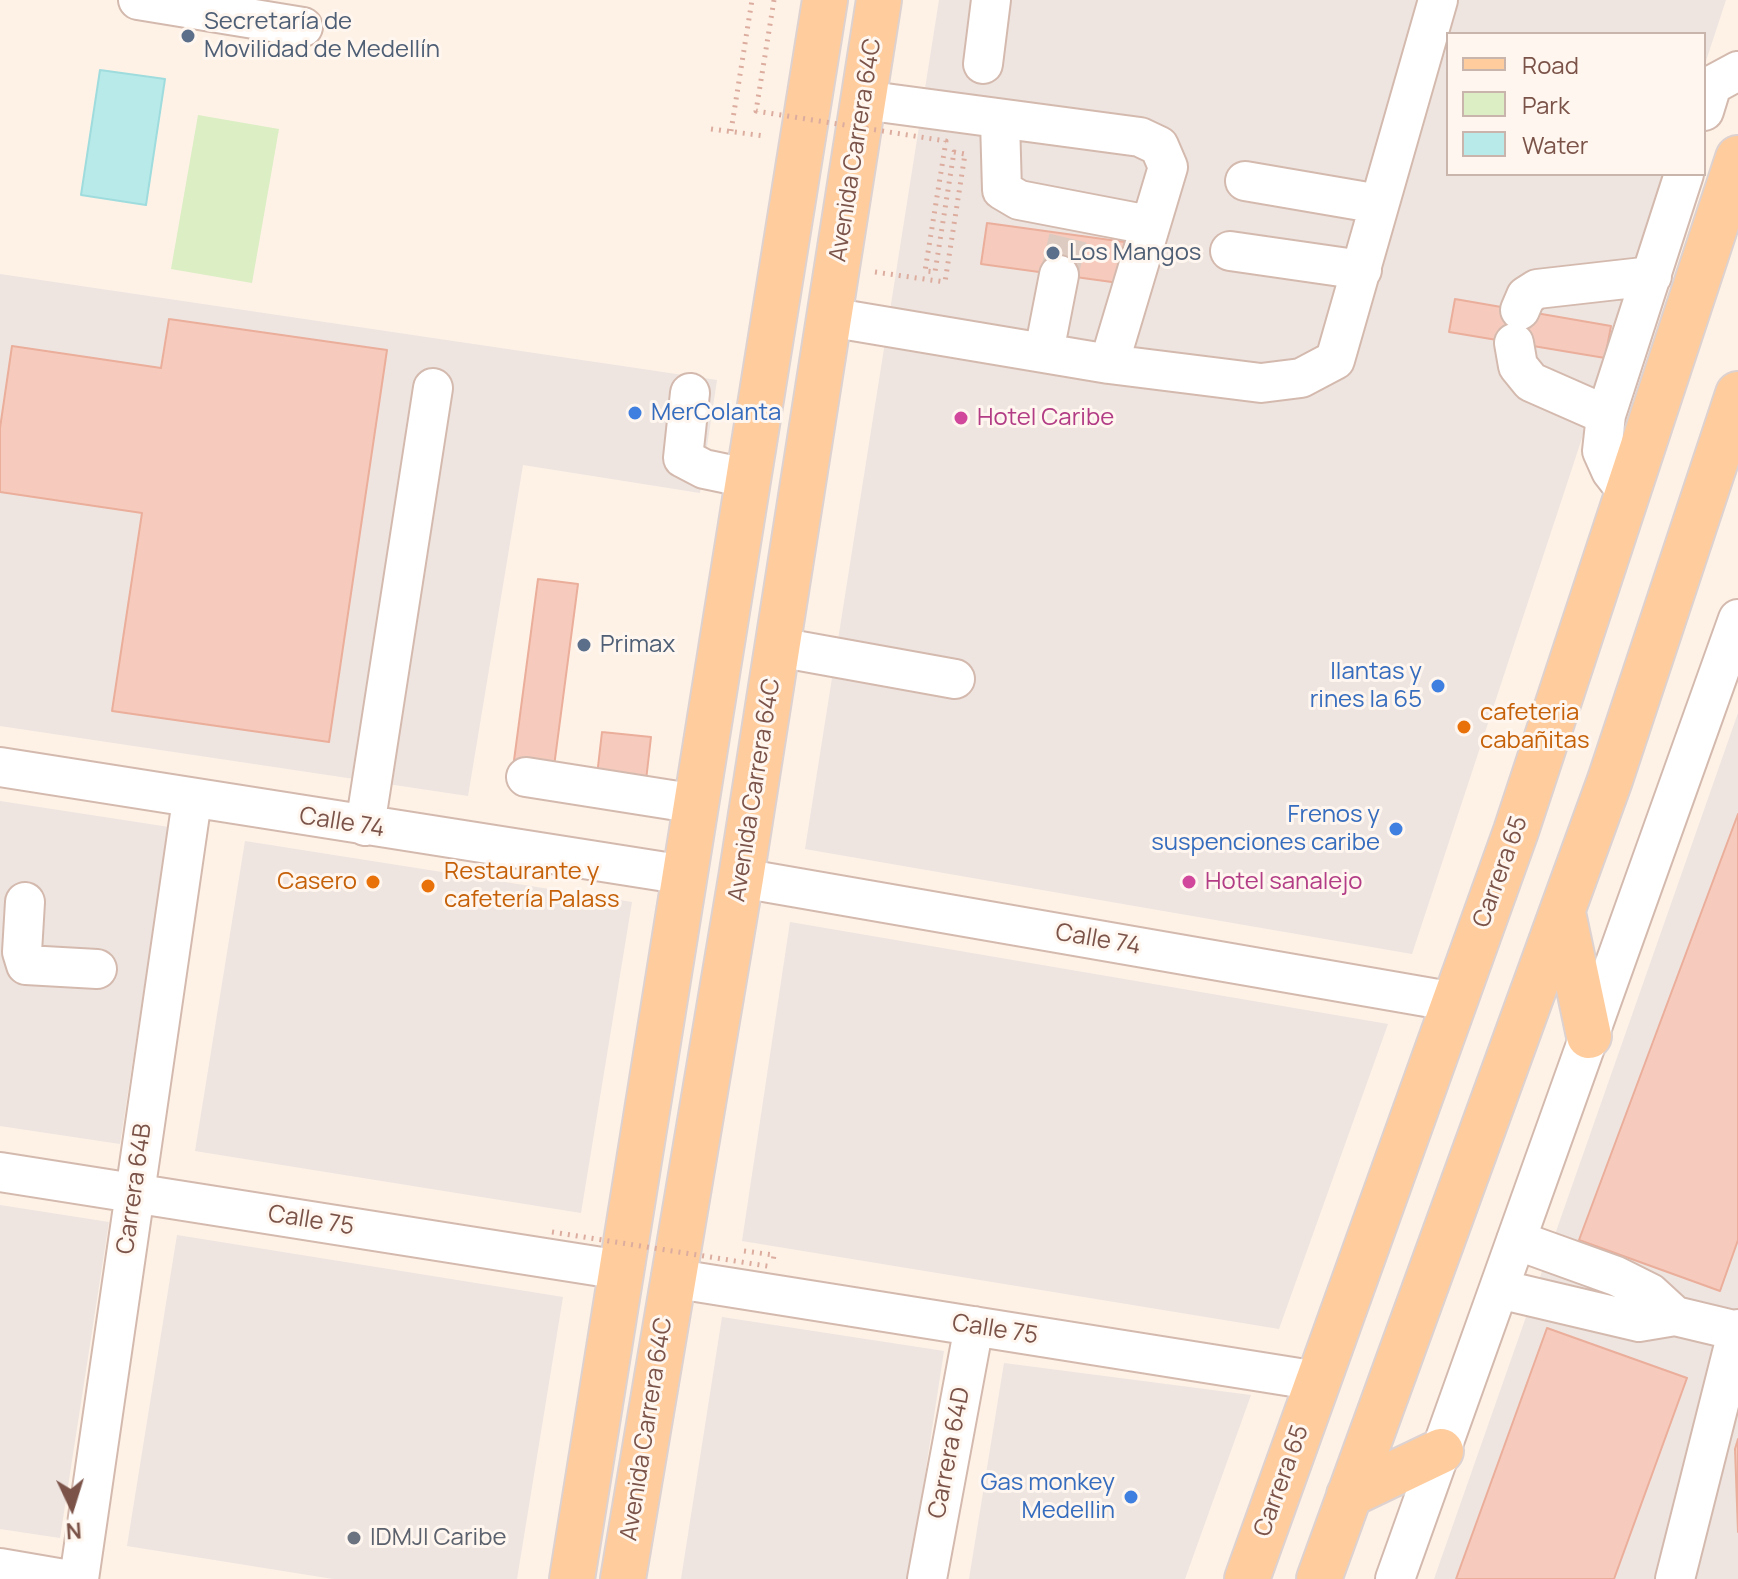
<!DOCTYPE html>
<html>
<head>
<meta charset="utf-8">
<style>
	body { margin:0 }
	#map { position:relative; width:1738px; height:1579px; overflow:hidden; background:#fef2e7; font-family:Manrope,sans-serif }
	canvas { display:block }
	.legend { position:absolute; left:1446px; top:32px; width:260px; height:144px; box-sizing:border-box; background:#fff7ef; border:2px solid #cab5ad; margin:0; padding:10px 14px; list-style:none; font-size:24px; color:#7b5349 }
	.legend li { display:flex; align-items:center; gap:16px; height:40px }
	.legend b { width:40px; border:2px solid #cab5ad }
	.north { position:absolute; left:32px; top:1467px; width:80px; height:80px; -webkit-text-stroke:6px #fff7ef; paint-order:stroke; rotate:176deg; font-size:22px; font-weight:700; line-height:32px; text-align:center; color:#7b5349 }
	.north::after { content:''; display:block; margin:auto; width:28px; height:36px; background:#7b5349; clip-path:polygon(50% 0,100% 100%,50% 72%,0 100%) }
</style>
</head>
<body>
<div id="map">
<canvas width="1738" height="1579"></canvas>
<ul class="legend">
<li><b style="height:10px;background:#ffcc9d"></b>Road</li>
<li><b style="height:22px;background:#dbeec4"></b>Park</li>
<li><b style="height:22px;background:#b9eaea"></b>Water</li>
</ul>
<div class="north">N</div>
</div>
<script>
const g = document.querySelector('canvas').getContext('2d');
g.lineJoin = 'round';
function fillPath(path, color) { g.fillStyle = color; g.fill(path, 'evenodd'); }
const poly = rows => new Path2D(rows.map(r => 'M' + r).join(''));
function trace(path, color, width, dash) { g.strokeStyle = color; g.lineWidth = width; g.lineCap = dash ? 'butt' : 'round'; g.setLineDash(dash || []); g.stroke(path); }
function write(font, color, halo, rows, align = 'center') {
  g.font = font + ' Manrope,sans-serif'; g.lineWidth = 6; g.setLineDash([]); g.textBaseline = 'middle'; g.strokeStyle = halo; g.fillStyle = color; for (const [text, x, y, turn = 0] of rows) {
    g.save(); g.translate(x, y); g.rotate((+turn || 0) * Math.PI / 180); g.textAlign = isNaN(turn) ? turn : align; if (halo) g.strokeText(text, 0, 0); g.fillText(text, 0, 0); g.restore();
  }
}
const industrial = poly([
	[939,0,1726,0,1704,67,1704,34,1448,34,1448,174,1669,174,1412,954,805,849],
	[0,274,717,380,700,493,523,465,468,796,0,726],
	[1738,713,1738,1579,1434,1579],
	[0,801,169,827,120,1144,0,1126],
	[245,841,632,902,581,1213,195,1151],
	[790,922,1388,1024,1279,1329,742,1241],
	[0,1205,109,1222,60,1538,0,1529],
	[177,1235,563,1297,517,1579,333,1579,127,1546],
	[722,1317,944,1351,909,1579,681,1579],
	[1004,1363,1251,1395,1185,1579,969,1579]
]);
const green = poly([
	[198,115,279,129,252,283,171,269]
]);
const water = poly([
	[100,70,165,79,146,205,81,195,100,70]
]);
const building = poly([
	[987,223,1125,242,1119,283,981,264,987,223],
	[1455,299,1611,326,1605,358,1449,332,1455,299],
	[169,319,387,350,329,742,112,711,142,513,0,492,0,428,12,346,161,368,169,319],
	[538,579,578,584,553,774,513,768,538,579],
	[602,732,651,737,645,789,596,784,602,732],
	[1738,814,1738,1240,1720,1291,1579,1240,1738,814],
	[1547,1328,1687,1378,1614,1579,1456,1579,1547,1328],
	[1738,1439,1738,1532,1735,1449,1738,1439]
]);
const minorTunnel = poly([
	[1059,275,1069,234]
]);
const path = poly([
	[711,129,765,136],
	[731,131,752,0],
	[875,272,945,282],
	[744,1251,774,1255,773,1262]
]);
const minor = poly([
	[138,0,303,27],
	[983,64,991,0],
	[863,100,1140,137,1159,146,1168,167,1109,364],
	[1704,111,1712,85,1738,71],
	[1000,121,1002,190,1019,200,1149,225],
	[1245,181,1379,204],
	[1230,251,1362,270],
	[1520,310,1526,296,1537,289,1652,276],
	[829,317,1109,364,1261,383,1301,378,1335,360,1438,0],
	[1514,343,1518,366,1531,382,1606,415],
	[1044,352,1059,275],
	[690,393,683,458,704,469,747,478],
	[1629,494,1611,471,1602,451,1606,415,1684,174],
	[778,647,955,679],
	[0,767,685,875],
	[526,777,697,804],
	[365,826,433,388],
	[741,878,1455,1002],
	[25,902,22,952,26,965,97,969],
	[0,1172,621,1270],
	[1516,1240,1616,1276,1650,1293,1675,1316],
	[671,1278,1318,1381],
	[1499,1289,1639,1322,1675,1316,1738,1331],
	[0,1568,64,1579],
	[79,1579,192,800],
	[927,1579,974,1326],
	[1395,1579,1738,619],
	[1675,1579,1738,1329]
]);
const major = poly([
	[1563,913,1589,1036],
	[1349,1495,1441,1451],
	[572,1579,825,0],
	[623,1579,741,878,879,0],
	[1247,1579,1516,831,1738,158],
	[1319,1579,1610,780,1738,394]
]);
const pathBridge = poly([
	[774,0,756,111,946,141,925,271,935,272,954,152,965,154,945,282],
	[552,1232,773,1267]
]);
const markers = [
	[188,36,8,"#5c6f8a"],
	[1053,253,8,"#5c6f8a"],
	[635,413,8,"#3f7fe0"],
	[961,418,8,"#d1479c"],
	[584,645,8,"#5c6f8a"],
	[1438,686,8,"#3f7fe0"],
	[1464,727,8,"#e8710a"],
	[1396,829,8,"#3f7fe0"],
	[373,882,8,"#e8710a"],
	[1189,882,8,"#d1479c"],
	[428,886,8,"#e8710a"],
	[1131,1497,8,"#3f7fe0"],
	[354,1538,8,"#6b7280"]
];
const serviceNames = [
	["Secretaría de",204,22],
	["Movilidad de Medellín",204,50],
	["Los Mangos",1069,253],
	["Primax",600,645]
];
const streetNames = [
	["Avenida Carrera 64C",856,150,-81],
	["Avenida Carrera 64C",755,790,-81],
	["Calle 74",342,823,9],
	["Carrera 65",1501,872,-70],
	["Calle 74",1098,940,10],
	["Carrera 64B",135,1189,-82],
	["Calle 75",311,1221,9],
	["Calle 75",995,1330,9],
	["Avenida Carrera 64C",647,1429,-81],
	["Carrera 64D",950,1453,-79],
	["Carrera 65",1282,1481,-70]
];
const shopNames = [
	["MerColanta",651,413,"left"],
	["llantas y",1422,672],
	["rines la 65",1422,700],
	["Frenos y",1380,815],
	["suspenciones caribe",1380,843],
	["Gas monkey",1115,1483],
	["Medellin",1115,1511]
];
const hotelNames = [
	["Hotel Caribe",977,418],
	["Hotel sanalejo",1205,882]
];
const foodNames = [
	["cafeteria",1480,713],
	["cabañitas",1480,741],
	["Restaurante y",444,872],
	["cafetería Palass",444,900],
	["Casero",357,882,"right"]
];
const worshipNames = [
	["IDMJI Caribe",370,1538]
];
fillPath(industrial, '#eee5e1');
fillPath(green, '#dbeec4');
fillPath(water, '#b9eaea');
trace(water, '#9fdcdd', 2);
fillPath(building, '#f6cbbd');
trace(building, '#eaae9b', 2);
trace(minorTunnel, '#ddcac0', 38, [38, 19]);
trace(minor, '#d4baae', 42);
trace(major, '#ddd2d0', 48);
trace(path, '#dcad9f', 5, [2, 6]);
trace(minor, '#fff', 38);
trace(major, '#ffcc9d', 44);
trace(pathBridge, '#dcad9f', 5, [2, 6]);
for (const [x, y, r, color] of markers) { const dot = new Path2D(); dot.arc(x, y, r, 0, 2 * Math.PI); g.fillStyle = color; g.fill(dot); trace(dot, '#fff7ef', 3); }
write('24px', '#4e5e75', '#fff7ef', serviceNames, 'left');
write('24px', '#7b5349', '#fff7ef', streetNames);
write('24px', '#366cbe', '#fff7ef', shopNames, 'right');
write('24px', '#b23c85', '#fff7ef', hotelNames, 'left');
write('24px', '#c56008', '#fff7ef', foodNames, 'left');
write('24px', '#5b616d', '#fff7ef', worshipNames, 'left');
</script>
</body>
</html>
